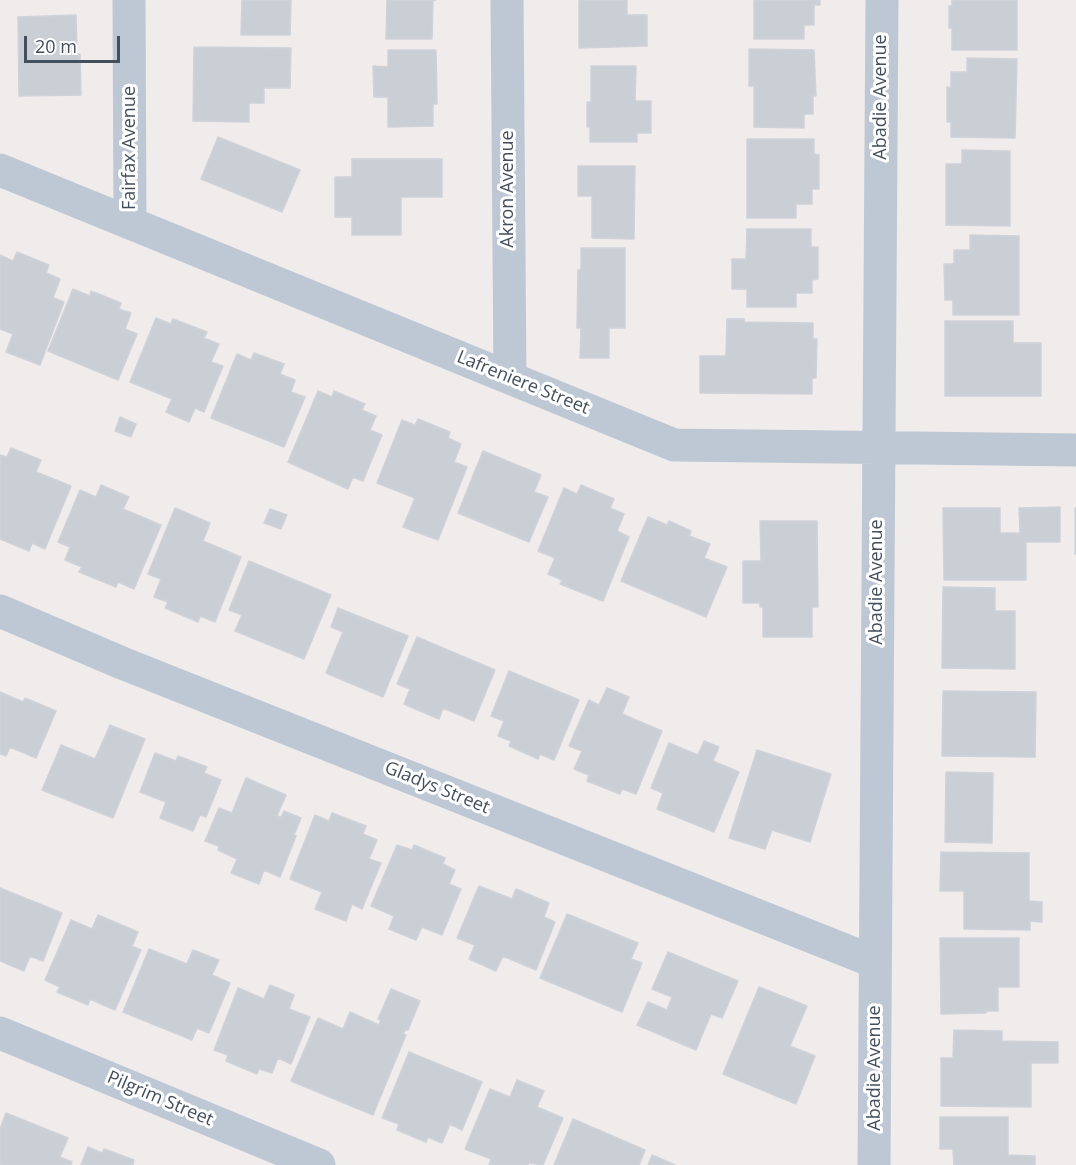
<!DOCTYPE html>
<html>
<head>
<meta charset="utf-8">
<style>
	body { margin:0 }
	#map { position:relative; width:1076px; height:1165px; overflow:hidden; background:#f0ecec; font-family:"Open Sans",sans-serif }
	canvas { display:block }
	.scale { position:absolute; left:24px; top:36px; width:96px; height:27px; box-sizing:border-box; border:3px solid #434f5c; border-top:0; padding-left:8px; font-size:18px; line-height:21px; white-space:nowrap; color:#434f5c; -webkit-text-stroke:4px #fff; paint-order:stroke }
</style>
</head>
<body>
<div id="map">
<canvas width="1076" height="1165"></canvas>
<div class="scale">20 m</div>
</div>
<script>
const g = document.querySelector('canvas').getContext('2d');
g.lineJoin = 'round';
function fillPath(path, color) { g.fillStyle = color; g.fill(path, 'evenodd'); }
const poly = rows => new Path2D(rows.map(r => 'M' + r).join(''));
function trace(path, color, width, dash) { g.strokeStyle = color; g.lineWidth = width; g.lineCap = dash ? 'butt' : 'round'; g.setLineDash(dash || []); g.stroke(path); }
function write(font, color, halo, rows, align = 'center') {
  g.font = font + ' "Open Sans",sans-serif'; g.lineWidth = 6; g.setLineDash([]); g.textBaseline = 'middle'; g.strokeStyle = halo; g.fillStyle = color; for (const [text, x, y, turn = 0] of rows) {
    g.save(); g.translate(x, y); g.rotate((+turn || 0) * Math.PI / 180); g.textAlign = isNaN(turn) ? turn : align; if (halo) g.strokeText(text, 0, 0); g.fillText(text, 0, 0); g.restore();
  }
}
const building = poly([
	[242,0,291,0,290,35,241,35,242,0],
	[387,0,436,0,433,0,432,39,386,39,387,0],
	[579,0,627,0,627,15,647,15,647,46,579,48,579,0],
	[754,0,820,0,820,5,814,5,814,25,804,25,804,39,754,39,754,0],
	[952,0,1017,0,1017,50,952,50,952,28,949,28,949,6,952,6,952,0],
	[76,15,77,54,80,54,81,95,19,96,18,17,76,15],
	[194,47,291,48,290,88,264,88,264,103,249,103,249,122,193,121,194,47],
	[749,49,814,50,816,96,813,95,813,114,804,114,804,128,754,127,754,86,749,86,749,49],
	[388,50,436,50,437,104,433,104,433,126,388,127,388,97,374,97,373,66,388,67,388,50],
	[967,58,1017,59,1015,138,951,137,951,122,947,122,947,87,951,88,951,72,967,72,967,58],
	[591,66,636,66,635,101,651,101,651,133,637,133,637,142,590,142,590,127,587,127,587,102,591,102,591,66],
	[218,137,300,170,282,212,201,179,218,137],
	[747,139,814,139,814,154,819,155,819,189,812,189,812,204,796,204,796,218,747,218,747,139],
	[962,150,1010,151,1010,226,946,225,946,164,962,164,962,150],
	[352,159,442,159,442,197,401,197,401,235,352,235,352,217,335,217,335,177,352,177,352,159],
	[578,166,635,166,634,239,592,238,592,196,578,196,578,166],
	[747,229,811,229,811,247,818,247,818,279,812,280,812,293,796,293,796,307,747,307,747,289,732,289,732,259,746,259,747,229],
	[970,235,1019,236,1019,315,953,315,953,300,945,300,944,264,954,264,954,250,970,250,970,235],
	[581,248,625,248,625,328,609,328,609,358,580,358,581,328,577,328,578,270,581,270,581,248],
	[17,252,49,265,46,273,60,279,53,298,64,302,40,365,6,352,13,334,0,329,0,255,13,261,17,252],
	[73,289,90,296,91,291,121,303,119,309,131,313,125,329,137,334,118,380,48,351,73,289],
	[156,318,171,324,173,319,207,332,204,338,219,344,211,362,223,366,204,412,195,408,189,422,166,412,172,399,130,382,156,318],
	[727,319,744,319,744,322,813,323,813,339,817,339,816,378,812,378,812,394,700,393,700,356,726,356,727,319],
	[945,321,1013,321,1013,343,1041,343,1041,396,945,396,945,321],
	[254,353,284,364,280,374,295,380,291,392,305,397,284,447,211,418,237,354,251,360,254,353],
	[318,391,332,397,334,391,365,404,362,410,376,416,370,430,382,435,363,481,353,477,348,489,288,462,318,391],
	[120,417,136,424,131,437,115,431,120,417],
	[418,419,450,432,448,438,461,444,454,462,467,467,438,540,403,527,415,498,377,483,402,420,415,425,418,419],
	[11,448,41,460,36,472,71,486,45,549,32,543,29,551,0,539,0,455,7,457,11,448],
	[483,451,541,475,534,492,548,497,529,542,458,513,483,451],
	[101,485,129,497,123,509,161,525,134,589,118,582,116,587,79,572,82,567,65,560,70,547,58,542,80,490,96,497,101,485],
	[581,485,614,499,610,508,624,514,617,531,629,537,603,601,560,584,562,580,548,574,555,558,538,551,564,488,577,494,581,485],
	[1060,507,1060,542,1026,542,1026,580,944,580,943,508,1000,508,1000,533,1020,533,1019,508,1060,507],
	[175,508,210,523,203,541,241,557,215,622,200,616,198,622,165,608,168,602,154,597,161,579,148,574,175,508],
	[1075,508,1076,508,1076,554,1075,554,1075,508],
	[270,509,287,515,281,529,264,523,270,509],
	[648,517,667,525,669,521,691,531,689,536,710,544,704,558,727,567,706,617,621,581,648,517],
	[760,521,817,521,818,607,812,607,812,637,763,637,763,607,760,607,760,603,743,603,743,561,761,561,760,521],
	[249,561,331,595,304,659,235,631,242,615,229,610,249,561],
	[943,587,995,588,995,611,1015,611,1015,669,942,668,943,587],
	[338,608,408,636,383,697,326,673,343,632,331,627,338,608],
	[417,637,495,670,474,721,443,708,439,719,404,704,410,689,397,684,417,637],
	[509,671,579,700,554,760,540,754,538,759,509,746,511,741,498,736,504,721,491,716,509,671],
	[607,688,629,697,622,714,662,731,636,794,622,789,620,794,587,781,589,775,574,769,582,751,569,746,589,700,599,705,607,688],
	[943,691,1036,692,1035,757,942,756,943,691],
	[0,692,23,702,25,698,56,711,36,758,10,747,6,756,0,754,0,692],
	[110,725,145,739,113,818,42,790,61,745,95,759,110,725],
	[704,741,719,747,713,761,739,772,714,832,657,809,663,793,651,788,669,743,698,755,704,741],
	[757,750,831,774,810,842,772,830,765,849,729,838,757,750],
	[155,753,176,761,178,756,207,767,204,773,221,780,206,817,200,815,193,831,160,818,166,802,140,792,155,753],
	[946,772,993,773,992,843,945,842,946,772],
	[246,778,286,795,277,816,281,817,284,811,301,818,294,835,296,836,280,877,264,870,259,884,231,873,237,859,218,850,219,846,205,841,219,808,232,813,246,778],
	[332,813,366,826,363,834,377,840,369,859,381,863,362,909,352,904,346,921,315,909,322,892,290,879,315,815,329,821,332,813],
	[397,845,412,850,414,845,445,858,443,864,455,870,449,884,461,889,442,935,422,927,416,940,389,929,394,916,371,906,397,845],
	[941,852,1029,853,1029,901,1042,902,1042,922,1030,921,1030,930,964,929,964,891,940,891,941,852],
	[479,886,512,899,516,889,549,903,544,917,555,922,536,970,503,956,496,971,469,959,475,945,457,938,479,886],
	[0,888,62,913,43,961,30,956,24,971,0,961,0,888],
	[567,914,638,943,631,959,642,963,622,1012,540,978,567,914],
	[98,915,138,932,132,946,141,950,115,1010,90,999,88,1005,57,992,60,987,45,980,71,920,92,929,98,915],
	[940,938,1019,938,1019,987,998,987,998,1011,986,1011,986,1013,941,1014,940,938],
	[149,949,187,964,193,950,219,960,212,975,230,983,209,1033,197,1028,192,1040,123,1012,149,949],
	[668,952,738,981,722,1018,711,1014,696,1050,637,1025,648,1002,667,1010,672,997,652,989,668,952],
	[270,985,294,995,289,1009,310,1017,291,1064,278,1058,272,1073,259,1069,257,1074,226,1061,228,1055,214,1050,238,988,264,999,270,985],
	[759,987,807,1006,790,1046,815,1056,796,1104,723,1074,759,987],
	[391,989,420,1001,408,1030,406,1029,403,1034,406,1035,373,1115,291,1081,318,1018,343,1029,350,1012,379,1025,381,1020,378,1019,391,989],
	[954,1030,1002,1031,1002,1041,1058,1042,1058,1063,1031,1063,1031,1107,941,1106,941,1058,953,1058,954,1030],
	[409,1052,482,1082,462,1130,450,1124,442,1143,428,1137,426,1142,397,1130,399,1124,382,1118,409,1052],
	[517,1080,544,1091,537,1107,563,1118,543,1165,529,1163,528,1165,489,1165,491,1159,465,1149,490,1089,510,1097,517,1080],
	[6,1113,68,1138,60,1157,72,1162,71,1165,0,1165,0,1129,6,1113],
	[940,1117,1008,1117,1008,1155,1035,1156,1035,1165,954,1165,953,1149,940,1149,940,1117],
	[573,1119,645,1150,639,1165,554,1165,573,1119],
	[88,1147,102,1153,104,1149,134,1160,133,1165,81,1165,88,1147],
	[652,1155,675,1165,648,1165,652,1155]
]);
const minor = poly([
	[129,0,130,223],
	[507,0,510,377],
	[0,170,674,445,1076,450],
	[0,611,122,663,875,962],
	[0,1033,319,1165],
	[874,1165,882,0]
]);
const streetNames = [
	["Abadie Avenue",881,97,-90],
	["Fairfax Avenue",130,148,-90],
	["Akron Avenue",508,189,-90],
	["Lafreniere Street",523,383,22],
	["Abadie Avenue",877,582,-90],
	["Gladys Street",437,788,22],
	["Abadie Avenue",875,1068,-90],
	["Pilgrim Street",160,1099,23]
];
fillPath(building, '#caced5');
trace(building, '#cfd2d9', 1.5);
trace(minor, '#bec8d4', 33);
write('18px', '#434f5c', '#fff', streetNames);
</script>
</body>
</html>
